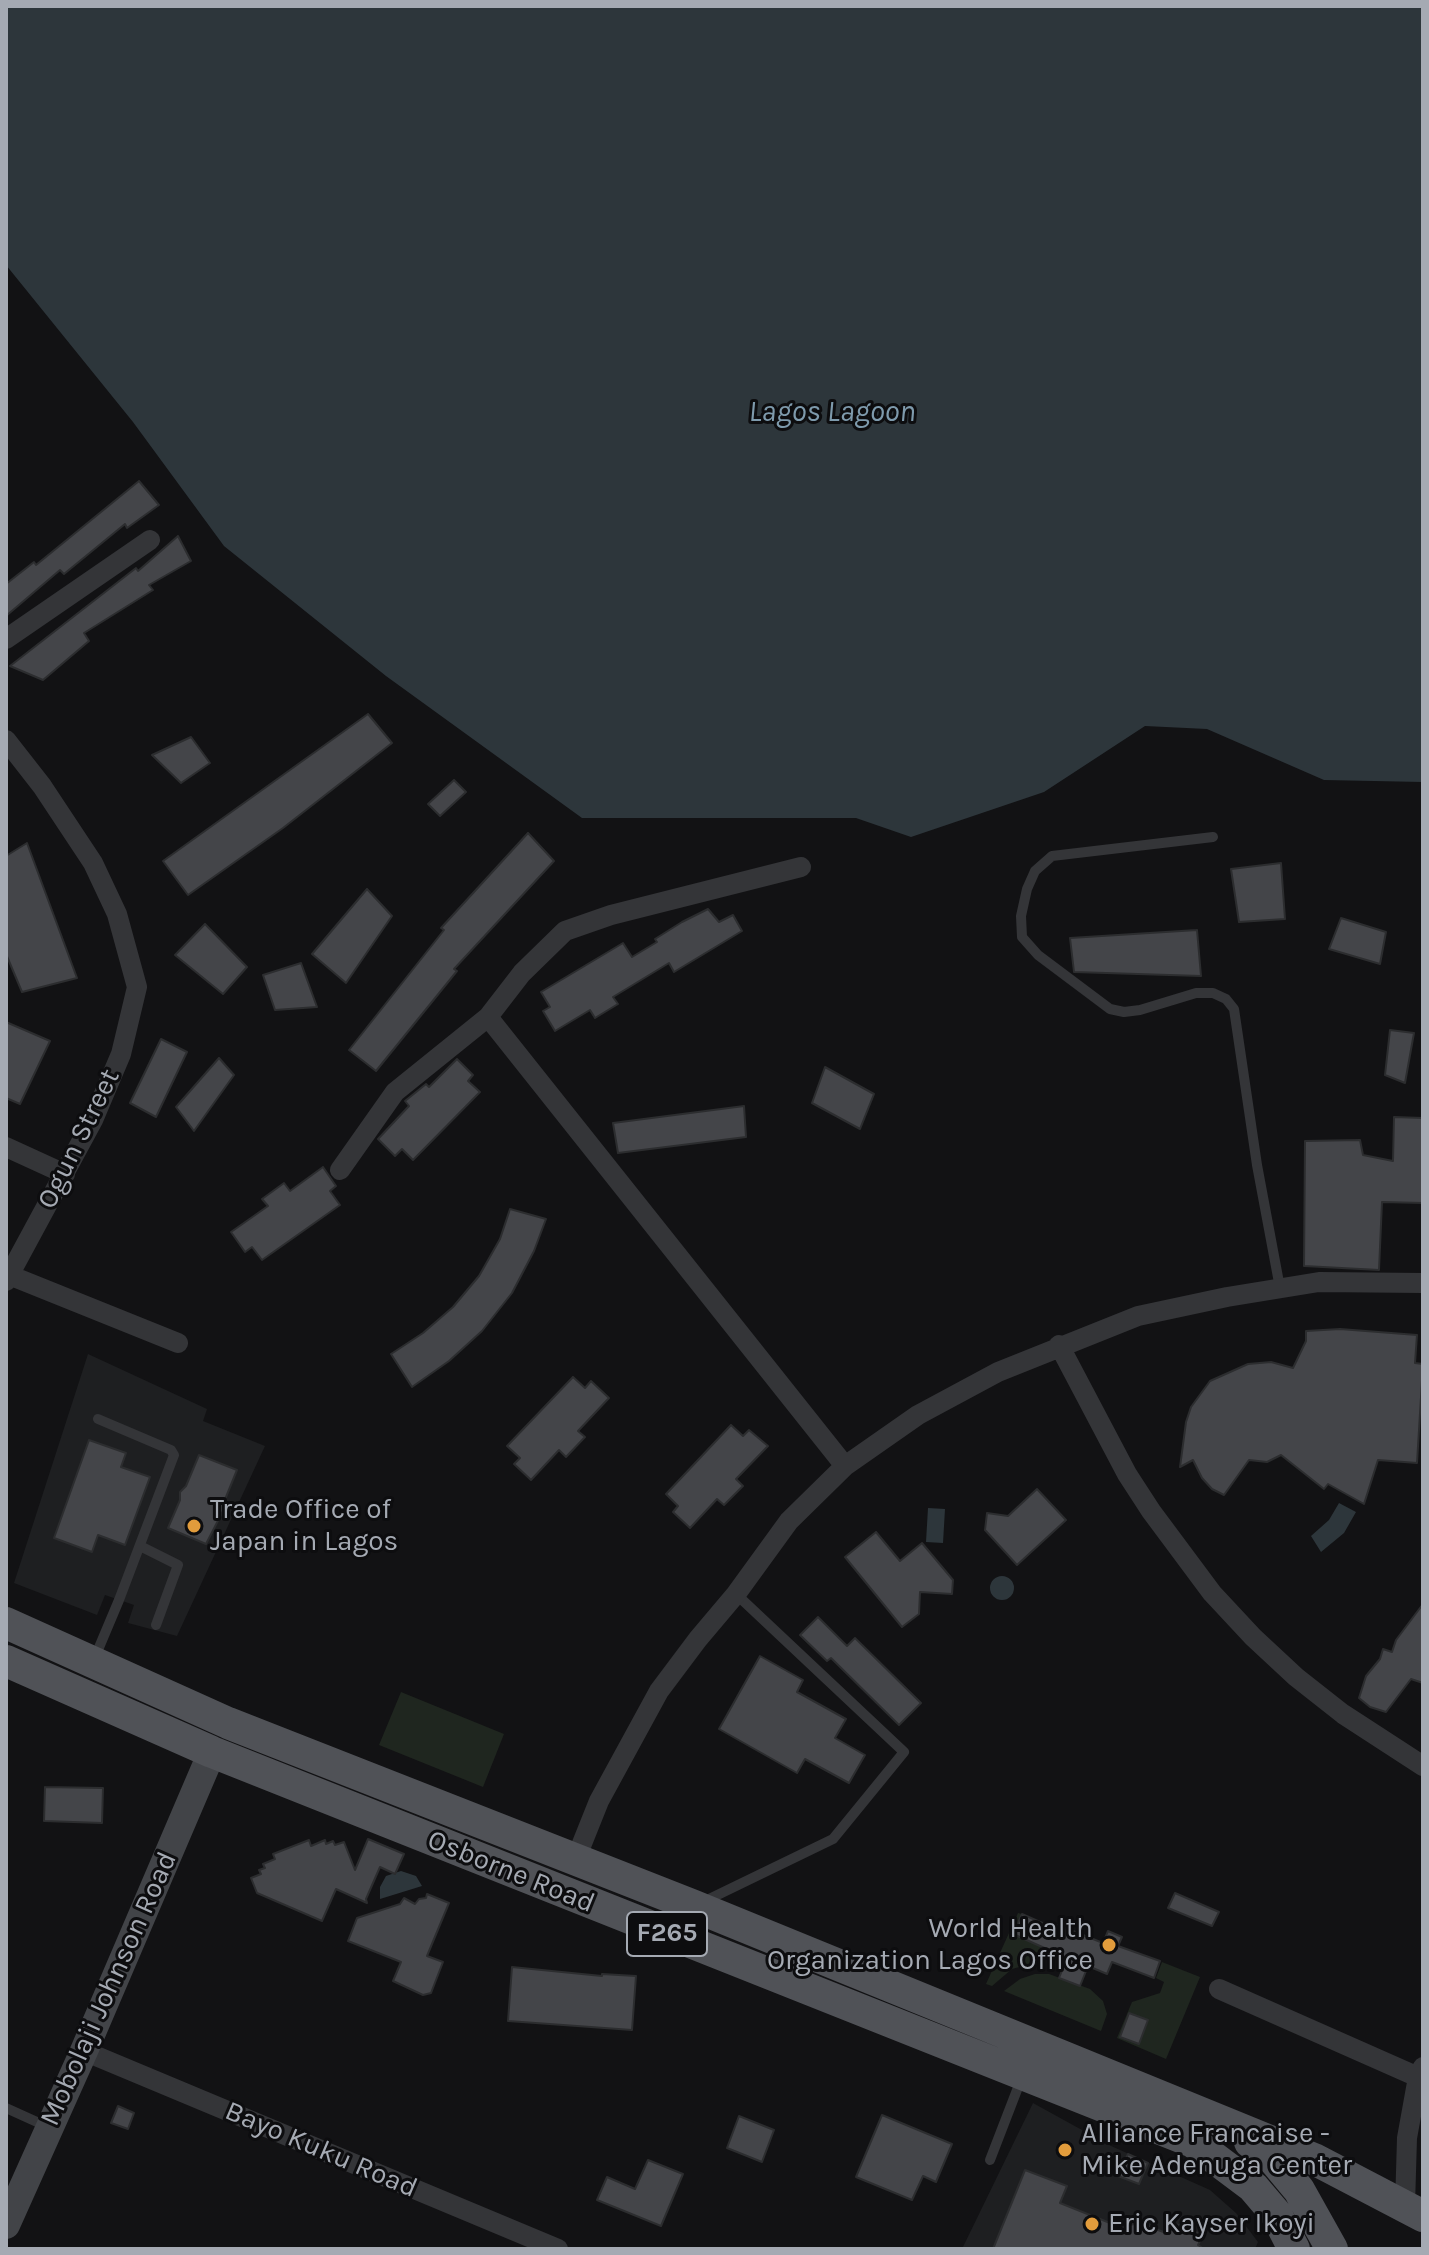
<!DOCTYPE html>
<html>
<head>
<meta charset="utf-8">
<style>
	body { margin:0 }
	#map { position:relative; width:1429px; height:2255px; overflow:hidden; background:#121214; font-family:Karla,sans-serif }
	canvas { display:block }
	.frame { position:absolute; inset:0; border:8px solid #a5aab3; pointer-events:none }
</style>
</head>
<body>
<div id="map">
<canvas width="1429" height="2255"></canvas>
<div class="frame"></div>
</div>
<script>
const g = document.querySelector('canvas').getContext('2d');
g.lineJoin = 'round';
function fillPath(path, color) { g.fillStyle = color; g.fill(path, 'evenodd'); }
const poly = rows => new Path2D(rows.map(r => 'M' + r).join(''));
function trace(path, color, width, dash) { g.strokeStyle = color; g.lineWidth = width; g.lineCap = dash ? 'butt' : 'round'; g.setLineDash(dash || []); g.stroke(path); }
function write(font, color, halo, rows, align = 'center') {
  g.font = font + ' Karla,sans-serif'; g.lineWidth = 6; g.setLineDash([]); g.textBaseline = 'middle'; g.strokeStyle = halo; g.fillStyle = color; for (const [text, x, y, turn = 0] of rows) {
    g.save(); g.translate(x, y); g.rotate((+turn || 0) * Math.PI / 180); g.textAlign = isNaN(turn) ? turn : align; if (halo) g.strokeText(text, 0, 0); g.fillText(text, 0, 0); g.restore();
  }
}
const built = poly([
	[88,1354,207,1409,203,1421,265,1446,177,1636,128,1623,134,1605,105,1595,97,1615,14,1583],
	[1033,2103,1111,2146,1210,2190,1236,2213,1258,2242,1255,2249,962,2249]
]);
const green = poly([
	[401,1692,504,1734,483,1787,379,1745],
	[1018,1913,1022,1914,1013,1934,1044,1947,1038,1962,1012,1969,992,1986,986,1984],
	[1162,1962,1200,1977,1166,2059,1117,2038,1132,2002,1160,1993,1164,1982,1156,1978],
	[1035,1974,1049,1974,1090,1989,1103,2001,1107,2014,1101,2031,1004,1991,1020,1979]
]);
const water = poly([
	[6,6,1423,6,1423,782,1324,780,1207,729,1145,726,1044,792,911,837,856,818,582,818,386,676,224,546,133,422,6,265],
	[1339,1503,1356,1512,1344,1533,1321,1552,1311,1536,1329,1520],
	[928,1508,945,1509,943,1543,926,1542],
	'990 1588a12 12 0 1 1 24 0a12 12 0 1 1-24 0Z',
	[401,1871,416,1876,422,1886,380,1899,380,1887,386,1876]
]);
const building = poly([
	[139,481,159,505,127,528,125,524,64,574,60,570,6,616,6,584,34,562,36,565,139,481],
	[178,536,191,561,149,585,153,590,84,633,89,641,43,680,10,666,136,568,138,571,178,536],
	[368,714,392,743,283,828,188,895,163,861,368,714],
	[191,737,210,763,181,783,152,755,191,737],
	[454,780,466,792,440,816,428,804,454,780],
	[528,833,554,861,454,969,457,971,376,1071,349,1050,444,930,441,928,528,833],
	[27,843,77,978,22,992,6,954,6,856,27,843],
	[1281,863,1285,919,1239,922,1231,869,1281,863],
	[367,889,392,916,346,983,312,954,367,889],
	[708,909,719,922,733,915,742,931,674,972,669,963,613,997,618,1004,595,1018,590,1010,555,1031,543,1011,550,1007,541,992,623,943,632,957,657,942,655,939,682,922,708,909],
	[1341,918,1386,932,1380,964,1329,949,1341,918],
	[205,924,247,967,223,994,175,955,205,924],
	[1197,930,1201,976,1074,972,1070,938,1197,930],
	[301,963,317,1007,275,1010,263,975,301,963],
	[6,1022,50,1041,20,1104,6,1098,6,1022],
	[1390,1030,1414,1033,1405,1083,1385,1075,1390,1030],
	[161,1039,187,1052,156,1117,130,1103,161,1039],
	[219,1058,234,1075,194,1131,176,1107,219,1058],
	[457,1059,473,1075,468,1081,480,1092,413,1160,402,1149,395,1156,378,1139,409,1106,405,1101,426,1084,429,1087,457,1059],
	[825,1067,874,1094,860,1129,812,1103,825,1067],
	[744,1106,746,1137,618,1153,613,1123,744,1106],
	[1394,1117,1423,1118,1423,1203,1382,1202,1379,1270,1304,1266,1305,1141,1360,1140,1363,1155,1393,1161,1394,1117],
	[323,1167,336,1186,330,1191,340,1205,262,1260,252,1247,245,1252,231,1232,268,1206,262,1199,284,1183,290,1191,323,1167],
	[510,1209,546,1219,534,1251,512,1293,482,1331,449,1361,412,1387,391,1354,423,1333,453,1307,479,1276,500,1239,510,1209],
	[1340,1329,1417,1335,1415,1363,1423,1364,1417,1463,1378,1460,1364,1504,1328,1484,1324,1489,1281,1455,1267,1462,1249,1460,1224,1495,1212,1489,1202,1478,1193,1460,1180,1467,1186,1422,1191,1407,1210,1381,1248,1364,1271,1362,1293,1368,1306,1341,1306,1331,1340,1329],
	[573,1377,585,1388,591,1381,609,1398,578,1431,585,1437,566,1457,559,1450,531,1480,514,1464,520,1458,507,1446,573,1377],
	[731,1425,743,1436,749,1430,768,1446,736,1479,743,1486,724,1505,717,1499,690,1528,673,1512,678,1506,666,1494,731,1425],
	[89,1440,126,1453,121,1467,150,1477,125,1545,98,1535,92,1552,54,1538,89,1440],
	[199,1455,237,1470,224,1502,224,1509,206,1544,168,1528,180,1500,180,1492,186,1486,199,1455],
	[1037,1489,1066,1520,1017,1565,985,1530,987,1513,1008,1516,1037,1489],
	[876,1532,900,1561,922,1543,953,1580,952,1594,920,1592,919,1614,902,1627,845,1557,876,1532],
	[1423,1604,1423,1683,1411,1679,1386,1712,1370,1707,1359,1698,1366,1676,1380,1659,1383,1649,1392,1652,1396,1640,1423,1604],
	[818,1617,847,1646,855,1638,921,1703,899,1725,831,1658,827,1661,800,1635,818,1617],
	[760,1656,803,1680,797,1692,846,1719,835,1738,865,1755,849,1783,805,1759,797,1773,719,1729,760,1656],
	[45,1787,103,1788,102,1823,44,1821,45,1787],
	[368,1839,404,1854,395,1874,380,1867,366,1899,367,1903,336,1889,322,1921,257,1893,251,1878,261,1874,259,1870,265,1868,263,1864,275,1859,273,1854,309,1840,311,1846,325,1840,326,1844,333,1841,335,1845,344,1842,355,1870,368,1839],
	[1175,1893,1219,1912,1212,1926,1168,1908,1175,1893],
	[427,1894,449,1903,427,1956,443,1962,431,1993,423,1995,393,1981,401,1962,348,1941,357,1918,400,1904,404,1898,415,1904,419,1899,426,1898,427,1894],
	[1022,1914,1056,1929,1058,1925,1103,1943,1108,1931,1122,1937,1118,1946,1160,1961,1154,1978,1112,1962,1107,1974,1088,1966,1080,1986,1059,1978,1067,1958,1013,1934,1022,1914],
	[512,1967,602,1976,602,1974,636,1976,632,2030,508,2021,512,1967],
	[1129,2013,1148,2020,1139,2044,1120,2037,1129,2013],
	[118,2106,134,2113,128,2129,111,2123,118,2106],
	[882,2115,952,2144,936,2182,923,2176,912,2200,856,2177,882,2115],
	[739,2116,774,2130,762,2162,727,2148,739,2116],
	[1128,2154,1148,2163,1139,2184,1118,2176,1128,2154],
	[648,2160,683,2174,661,2226,597,2200,607,2177,635,2189,648,2160],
	[1025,2170,1067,2186,1060,2203,1120,2227,1139,2223,1169,2234,1173,2223,1203,2235,1198,2245,1204,2249,993,2249,1025,2170]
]);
const service = poly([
	[1213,837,1052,856,1035,871,1027,889,1021,916,1022,937,1038,955,1110,1009,1124,1012,1140,1010,1196,993,1213,993,1226,999,1234,1009,1257,1165,1280,1288],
	[140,1546,178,1565,156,1625],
	[95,1657,119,1600,174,1455,171,1450,98,1419],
	[705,1901,833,1839,904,1752,736,1594],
	[6,2108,48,2127],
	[990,2160,1022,2077]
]);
const minor = poly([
	[6,639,150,540],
	[6,740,42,786,93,863,117,914,137,987,121,1054,93,1120,6,1281],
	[488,1017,522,973,565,931,611,915,801,867],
	[6,1147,65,1174],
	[340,1170,395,1092,488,1017,845,1466],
	[9,1275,178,1343],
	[1059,1345,1127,1474,1151,1511,1212,1593,1253,1637,1296,1677,1343,1714,1423,1766],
	[575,1861,599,1801,659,1691,698,1639,736,1594,789,1521,845,1466,918,1415,998,1372,1138,1316,1227,1297,1319,1282,1423,1283],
	[1219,1989,1418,2077],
	[84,2051,558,2249],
	[1405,2206,1407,2138,1418,2077,1423,2067]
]);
const secondary = poly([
	[6,2225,84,2051,212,1752]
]);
const primary = poly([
	[6,1623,228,1723,694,1906,1314,2159,1423,2216],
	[6,1661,212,1752,1193,2142,1253,2187,1276,2214,1294,2249],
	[1250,2142,1274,2160,1299,2190,1332,2249]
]);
const markers = [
	[194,1526,8,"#e29c3c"],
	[1109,1945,8,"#e29c3c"],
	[1065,2150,8,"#e29c3c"],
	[1092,2224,8,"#e29c3c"]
];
const shields = [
	[667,1934,80]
];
const shieldNames = [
	["F265",667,1934]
];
const streetNames = [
	["Ogun Street",79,1139,-64],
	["Osborne Road",511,1872,22],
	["Mobolaji Johnson Road",109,1989,-66],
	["Bayo Kuku Road",321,2150,23]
];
const poiNames = [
	["Trade Office of",210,1510],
	["Japan in Lagos",210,1542],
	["World Health",1093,1929,"right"],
	["Organization Lagos Office",1093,1961,"right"],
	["Alliance Francaise -",1081,2134],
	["Mike Adenuga Center",1081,2166],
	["Eric Kayser Ikoyi",1108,2224]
];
const waterNames = [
	["Lagos Lagoon",832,412]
];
fillPath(built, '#1e1f21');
fillPath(green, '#1f261f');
fillPath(water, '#2d363b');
fillPath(building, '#444549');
trace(building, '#2c2d2f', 2);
trace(service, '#343538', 10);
trace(minor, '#343538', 20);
trace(secondary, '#424448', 28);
trace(primary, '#505257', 32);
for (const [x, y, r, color] of markers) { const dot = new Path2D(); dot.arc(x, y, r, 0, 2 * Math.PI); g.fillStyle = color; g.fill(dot); trace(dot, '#0d0d0f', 3); }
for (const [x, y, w] of shields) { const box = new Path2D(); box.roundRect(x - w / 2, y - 22, w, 44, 6); g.fillStyle = '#0d0d0f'; g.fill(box); trace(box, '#a5aab3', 2); }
write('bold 26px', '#a5aab3', null, shieldNames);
write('28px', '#a5aab3', '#0d0d0f', streetNames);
write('28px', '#a5aab3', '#0d0d0f', poiNames, 'left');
write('italic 30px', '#7e9aac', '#0d0d0f', waterNames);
</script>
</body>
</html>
